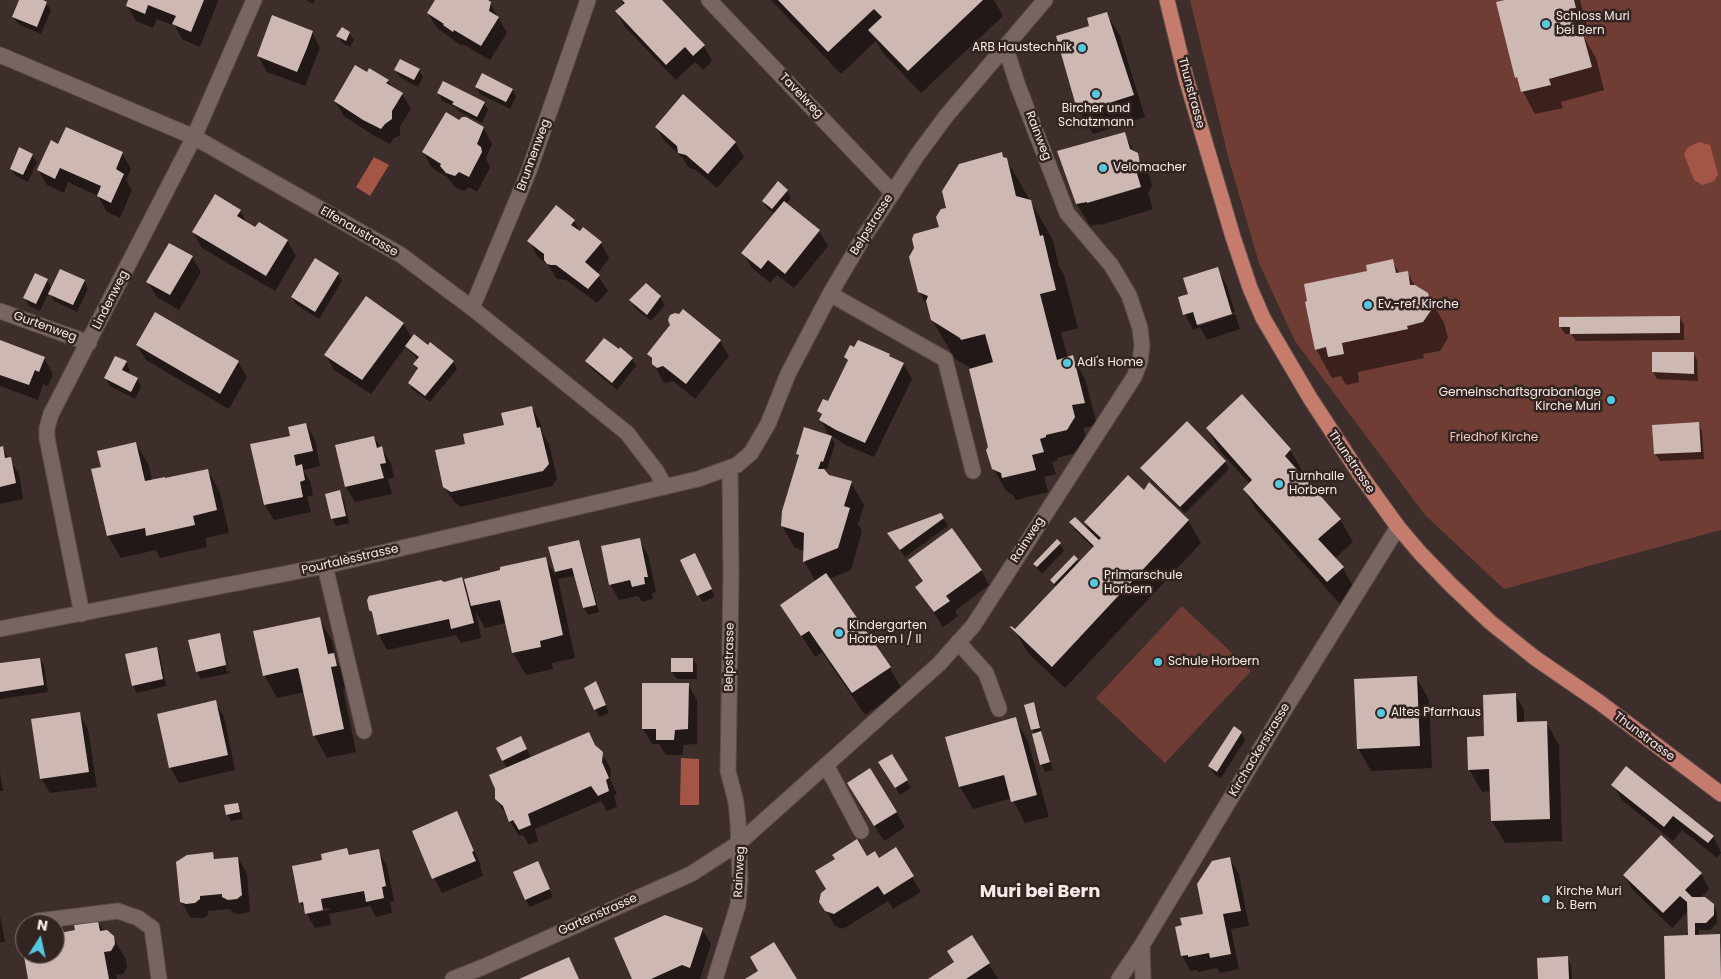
<!DOCTYPE html>
<html>
<head>
<meta charset="utf-8">
<style>
	body { margin:0 }
	#map { position:relative; width:1721px; height:979px; overflow:hidden; background:#3e2e2b; font-family:Poppins,sans-serif }
	canvas { display:block }
	.north { position:absolute; left:15px; top:914px; width:50px; height:50px; box-sizing:border-box; background:#342421; border:1px solid #817371; border-radius:50%; rotate:10deg; font-size:14px; font-weight:700; line-height:20px; text-align:center; color:#f5eae8 }
	.north::after { content:''; display:block; margin:auto; width:18px; height:22px; background:#56c9e0; clip-path:polygon(50% 0,100% 100%,50% 72%,0 100%) }
</style>
</head>
<body>
<div id="map">
<canvas width="1721" height="979"></canvas>
<div class="north">N</div>
</div>
<script>
const g = document.querySelector('canvas').getContext('2d');
g.lineJoin = 'round';
function fillPath(path, color) { g.fillStyle = color; g.fill(path, 'evenodd'); }
const poly = rows => new Path2D(rows.map(r => 'M' + r).join(''));
function trace(path, color, width, dash) { g.strokeStyle = color; g.lineWidth = width; g.lineCap = dash ? 'butt' : 'round'; g.setLineDash(dash || []); g.stroke(path); }
function write(font, color, halo, rows, align = 'center') {
  g.font = font + ' Poppins,sans-serif'; g.lineWidth = 5; g.setLineDash([]); g.textBaseline = 'middle'; g.strokeStyle = halo; g.fillStyle = color; for (const [text, x, y, turn = 0] of rows) {
    g.save(); g.translate(x, y); g.rotate((+turn || 0) * Math.PI / 180); g.textAlign = isNaN(turn) ? turn : align; if (halo) g.strokeText(text, 0, 0); g.fillText(text, 0, 0); g.restore();
  }
}
const green = poly([
	[1190,0,1721,0,1721,530,1504,589,1425,515,1295,341,1259,263,1229,160],
	[1182,606,1251,671,1165,763,1096,698]
]);
const water = poly([
	[1699,142,1710,145,1718,174,1714,181,1703,185,1694,180,1684,154,1688,147],
	[374,157,389,165,370,196,356,187],
	[681,758,699,759,699,805,680,805]
]);
const shadow = poly([
	[20,0,40,0,46,3,51,10,41,34,18,24,13,17],
	[129,0,218,0,218,1,200,47,182,39,175,26,157,19,153,28,136,21,127,6],
	[306,0,315,0,313,4],
	[436,0,485,0,490,3,507,33,490,60,463,44,462,46,437,28,428,13],
	[621,0,660,0,704,46,712,61,703,70,695,62,676,80,625,27,617,12,624,5],
	[771,0,994,0,1003,16,921,93,883,53,876,41,841,74],
	[1510,0,1580,0,1588,30,1581,32,1596,58,1604,90,1561,102,1563,108,1535,114,1523,92,1517,77,1497,3],
	[1107,14,1120,36,1145,117,1093,134,1080,112,1091,26],
	[312,32,320,48,305,86,267,72,258,56],
	[349,33,354,40,350,47,342,43,338,36],
	[395,70,419,70,423,77,418,87,400,77],
	[367,73,388,81,392,88,402,94,411,109,400,126,400,135,393,139,390,144,373,135,344,116,335,101],
	[476,87,512,89,516,97,510,109,480,94],
	[438,93,484,103,488,110,482,123,458,111,456,107,442,101],
	[466,118,484,128,492,144,486,158,490,168,477,192,469,187,464,191,456,188,447,177,432,168,423,152],
	[656,127,735,142,744,157,717,188,696,170,689,168,682,157,665,142],
	[66,128,122,153,131,169,126,180,132,190,120,218,107,212,98,196,68,182,64,193,47,185,38,170,59,145],
	[1124,134,1150,177,1152,186,1148,193,1153,209,1101,225,1100,224,1090,226,1077,204,1059,152],
	[1001,154,1006,159,1053,240,1059,267,1064,275,1078,328,1061,333,1068,358,1072,357,1085,379,1097,425,1083,428,1087,441,1079,452,1057,458,1058,460,1052,462,1056,474,1044,477,1048,492,1016,500,1013,495,1006,491,993,468,972,369,955,359,932,320,930,310,919,292,948,209],
	[32,155,37,162,28,182,16,176,11,169],
	[787,191,791,198,786,204,819,231,828,246,794,288,777,275,770,283,752,268,743,253,775,214,767,208,763,201],
	[240,211,247,223,256,229,287,240,296,256,275,291,202,248,193,232],
	[574,221,581,233,601,243,609,258,597,274,608,291,597,303,566,280,557,279,548,265,537,256,529,241],
	[192,257,201,272,179,310,157,297,148,282],
	[1392,261,1400,274,1407,272,1415,286,1427,294,1444,323,1448,338,1440,351,1423,354,1424,358,1358,372,1359,382,1346,385,1341,376,1332,378,1316,349,1368,272],
	[1217,269,1226,284,1235,312,1199,323,1199,326,1235,314,1240,329,1207,340,1200,327,1193,330,1185,314,1189,295],
	[338,274,342,281,319,319,297,305,292,298],
	[47,280,52,289,84,281,88,289,77,312,54,301,49,292,40,311,29,306,25,298],
	[646,285,660,297,665,305,651,321,635,308,631,300],
	[683,311,720,341,729,356,695,399,673,381,666,383,662,380,649,354],
	[1680,318,1684,325,1684,340,1576,341,1571,334,1565,334,1560,326],
	[403,323,412,339,453,361,457,369,430,402,413,390,409,383,418,371,414,364,418,359,411,353,406,346,371,394,334,370,326,355],
	[0,345,44,358,53,374,48,386,43,384,38,400,0,386],
	[137,345,238,362,247,377,229,409,146,360],
	[1693,353,1697,360,1698,381,1657,379,1653,372],
	[845,357,890,358,903,364,912,379,874,457,846,445,830,435,835,444,827,469,823,468,828,476,851,483,864,505,858,524,862,531,851,570,829,579,890,668,902,690,865,715,822,652,815,657,782,605,816,582,804,561,805,551,795,548,782,526,800,458,797,454,830,437,821,420,822,417,819,411,829,403,848,363],
	[632,359,636,366,617,390,591,368,587,361],
	[126,362,130,370,128,374,137,379,141,386,135,399,110,386,105,378],
	[532,407,540,422,543,434,549,444,557,479,552,486,461,507,454,502,444,486,466,445,506,426],
	[306,424,315,440,320,466,303,470,310,481,313,495,307,497,311,512,274,520,265,505,252,445,291,437],
	[1698,424,1702,431,1704,459,1660,461,1655,453],
	[1207,428,1290,450,1303,472,1300,475,1340,519,1353,542,1334,559,1343,568,1355,590,1340,604,1257,511,1244,489,1250,484,1220,451],
	[374,437,391,463,394,478,388,479,392,494,355,502,346,487],
	[136,443,149,466,152,481,165,480,208,470,220,493,229,533,205,538,207,547,160,558,156,550,121,558,108,536,102,468],
	[0,448,2,448,19,474,23,499,0,504],
	[1225,462,1229,469,1185,513,1146,475,1142,468],
	[339,492,344,499,349,523,336,526,332,518],
	[1144,492,1188,520,1201,543,1065,688,1028,653,1015,631,1056,588,1051,580,1077,560,1079,563,1094,548,1075,530,1071,523,1091,533,1085,523],
	[943,518,948,526,905,557,893,540],
	[639,540,648,555,656,592,652,593,653,599,642,602,638,596,619,600,610,584],
	[578,541,582,549,599,612,588,615,584,608,575,576,558,579,575,658,552,663,553,669,526,675,513,653,506,623,485,628,476,612,481,638,461,643,456,635,387,650,379,635,375,617,370,610,462,579,466,586,545,558,556,577,550,547],
	[1060,544,1064,551,1042,574,1034,564],
	[910,561,981,570,989,585,955,611,958,616,943,627,917,587,923,582],
	[699,562,715,597,703,602,698,595],
	[319,618,332,641,336,660,346,677,349,688,343,689,356,752,327,758,314,735,305,692,277,698,264,675],
	[219,635,223,642,230,673,201,679,197,672,189,641],
	[220,641,223,641,229,671,227,672],
	[156,648,160,655,166,686,137,693,133,686],
	[40,659,44,666,48,692,0,699,0,665],
	[693,659,697,666,697,679,677,679,672,672],
	[1416,677,1429,700,1432,768,1371,771,1358,748],
	[688,684,697,700,697,744,683,745,683,755,666,755,659,744,652,744,643,729],
	[586,689,600,690,609,713,599,717],
	[1515,694,1524,710,1524,723,1546,722,1559,745,1562,841,1505,843,1492,821,1491,791,1482,792,1469,769],
	[215,702,224,717,235,770,179,783,170,767],
	[1033,704,1037,711,1042,735,1053,770,1045,772,1041,764,1034,734,1025,706],
	[79,713,88,729,97,787,50,793,41,778],
	[1015,719,1028,741,1049,817,1025,823,1012,798,973,809,960,787,947,738],
	[1241,732,1245,740,1221,778,1214,774,1210,766],
	[588,733,611,769,610,779,617,794,614,795,617,807,607,811,601,801,535,829,538,841,529,845,523,835,519,836,496,799,508,769,503,760,525,745,531,758],
	[891,756,911,788,900,795,880,763],
	[0,772,3,791,0,791],
	[1613,785,1713,836,1721,853,1717,858,1682,830,1673,841,1622,800],
	[857,798,896,812,905,827,884,841],
	[237,804,241,811,243,819,231,821,227,814],
	[456,813,465,828,481,866,480,867,483,876,442,893,434,878],
	[895,849,921,892,893,909,888,901,843,929,835,926,821,902,867,857,879,860],
	[347,850,350,856,378,851,387,866,394,901,390,902,392,913,376,917,370,906,329,914,331,925,315,928,300,902],
	[329,908,330,910,308,914,308,912],
	[212,854,216,860,238,858,247,874,250,911,246,913,238,914,233,913,230,909,208,911,208,915,204,918,195,918,190,917,181,901],
	[1230,859,1239,874,1249,926,1231,929,1239,969,1220,973,1217,968,1198,972,1197,970,1191,971,1182,956,1176,928,1184,926,1204,915],
	[538,863,553,897,530,907,526,900],
	[1701,873,1709,889,1700,898,1713,905,1717,913,1717,923,1710,930,1699,930,1699,936,1719,936,1721,939,1721,979,1666,979,1689,936,1688,911,1672,928,1633,890,1624,875],
	[0,916,5,942,0,942],
	[98,922,104,932,113,937,126,960,127,967,123,974,116,975,117,979,30,979,25,954,55,954,55,935,76,931],
	[702,929,711,944,700,979,633,979],
	[971,936,998,979,930,979,956,963],
	[1567,957,1571,965,1572,979,1539,979]
]);
const building = poly([
	[19,0,43,0,47,2,37,27,12,17],
	[128,0,204,0,191,32,172,24,176,16,148,5,145,14,126,6],
	[435,0,488,0,491,2,489,11,499,17,481,46,454,30,453,32,443,25,444,24,427,13],
	[622,0,662,0,705,45,693,56,685,47,666,65,615,11,625,3],
	[778,0,983,0,908,71,868,30,882,17,874,9,828,52],
	[1505,0,1574,0,1576,8,1569,9,1576,36,1583,34,1592,67,1549,79,1551,85,1521,92,1517,77,1515,78,1496,2],
	[1107,12,1134,95,1078,113,1056,36,1089,26,1087,18],
	[272,15,313,31,307,48,297,72,257,56],
	[342,27,350,32,346,41,336,36],
	[400,59,420,69,414,80,394,70],
	[355,65,367,72,369,68,389,80,386,83,403,93,392,111,392,119,385,124,381,129,363,120,334,101],
	[482,73,513,89,506,102,475,87],
	[443,81,485,102,477,117,452,104,454,102,437,93],
	[683,94,736,142,708,174,686,155,678,153,677,146,655,127],
	[446,112,459,120,462,117,466,117,484,127,477,144,481,147,482,152,469,177,459,172,455,176,446,173,440,166,441,164,422,152],
	[66,127,123,152,116,169,124,174,111,203,97,196,101,186,60,168,55,179,37,170,51,140,58,144],
	[1125,132,1130,149,1138,153,1140,163,1136,170,1141,187,1087,203,1087,202,1076,204,1057,151],
	[19,147,33,154,23,175,10,169],
	[1002,152,1003,157,1007,158,1016,196,1031,200,1040,236,1043,235,1056,290,1040,294,1057,360,1073,355,1085,403,1072,405,1075,417,1067,430,1046,435,1046,437,1040,439,1044,452,1032,455,1036,470,1002,478,1001,473,992,469,986,450,988,447,969,369,993,362,985,334,961,340,960,338,931,320,926,301,928,296,918,292,909,257,914,248,912,239,914,234,939,227,936,217,941,209,946,208,942,191,959,164],
	[778,181,788,190,772,209,762,201],
	[215,194,241,210,237,216,255,227,259,222,288,240,266,276,192,232],
	[784,201,820,230,785,274,768,260,761,269,741,253],
	[556,205,575,220,571,225,580,231,583,227,602,242,585,262,600,275,588,289,556,265,551,265,547,264,544,260,544,254,527,241],
	[169,243,193,256,170,295,146,282],
	[315,258,339,273,315,312,291,297],
	[1393,259,1396,273,1408,271,1410,285,1415,285,1428,293,1432,309,1423,322,1407,326,1408,329,1342,343,1344,354,1328,357,1326,347,1315,350,1305,302,1307,301,1304,284,1367,271,1366,265],
	[1218,267,1232,314,1197,325,1193,312,1183,315,1178,297,1188,294,1183,278],
	[60,269,85,280,73,305,48,294],
	[35,273,48,279,36,304,23,298],
	[646,283,661,296,647,315,629,300],
	[366,296,404,323,362,380,324,355],
	[683,309,721,340,686,384,663,366,657,368,652,364,652,358,647,354,670,325,668,320,670,315,675,313,679,314],
	[155,312,239,361,220,394,136,345],
	[1680,316,1680,333,1570,334,1570,327,1559,327,1559,317],
	[414,334,428,345,430,342,454,361,425,396,408,383,418,368,413,364,419,357,405,346],
	[604,338,619,349,620,347,633,358,612,383,585,361],
	[0,340,45,357,39,372,35,370,29,385,0,375],
	[858,340,890,354,889,356,904,363,865,443,836,430,819,420,822,414,817,411,823,399,828,401,848,360,844,357,850,345,854,347],
	[1652,352,1694,352,1694,374,1652,372],
	[115,356,127,361,122,370,138,378,131,392,104,378],
	[1242,394,1291,449,1285,456,1341,519,1318,539,1344,567,1327,582,1243,489,1252,480,1206,428],
	[532,406,537,428,540,427,549,464,543,471,451,492,443,487,435,450,465,444,463,434,504,425,501,413],
	[1187,421,1226,461,1180,507,1140,468],
	[1699,422,1701,452,1654,454,1652,425],
	[306,423,313,451,294,455,296,466,302,464,305,480,300,482,303,497,264,505,250,444,290,436,288,427],
	[804,427,832,436,823,462,821,461,818,469,824,469,829,475,852,481,844,506,850,508,838,548,803,562,804,533,781,526,782,511,799,455,796,454],
	[374,436,377,448,382,446,386,463,380,464,384,478,345,487,335,445],
	[136,442,145,481,165,477,165,478,208,469,217,510,193,516,195,525,146,536,145,528,107,536,91,469,101,467,97,451],
	[3,446,5,458,11,457,16,483,0,487,0,447],
	[1128,475,1144,490,1149,482,1189,520,1052,667,1010,627,1011,626,1015,629,1094,546,1069,522,1075,517,1099,540,1101,538,1084,522],
	[340,490,346,516,331,519,325,494],
	[941,513,944,518,900,550,887,533],
	[952,528,982,570,946,596,950,601,934,612,915,587,923,581,908,560],
	[640,538,648,577,644,577,645,584,632,587,630,580,609,585,601,546],
	[1057,539,1061,543,1037,567,1033,564],
	[579,540,596,605,583,608,572,568,555,572,548,547],
	[695,553,712,589,697,596,680,560],
	[1074,555,1078,559,1054,584,1050,580],
	[546,557,563,635,540,641,541,647,512,653,500,600,471,606,464,579,500,570,500,567],
	[826,573,891,667,852,693,809,631,801,636,780,605],
	[462,577,474,623,451,629,449,619,377,635,372,612,369,610,367,600,369,596,441,580,444,582],
	[320,617,328,654,334,653,337,666,331,667,344,729,313,736,298,668,263,676,253,631],
	[220,633,226,665,196,672,188,640],
	[157,647,163,679,132,686,125,654],
	[40,658,44,685,0,692,0,663],
	[671,658,693,658,693,672,671,672],
	[1417,676,1420,746,1357,749,1354,679],
	[596,681,606,705,594,710,584,688],
	[642,683,689,683,688,729,675,730,674,740,656,740,656,729,642,729],
	[1516,693,1517,722,1547,721,1550,819,1491,821,1489,769,1468,770,1467,737,1484,736,1483,695],
	[216,700,228,755,169,768,157,714],
	[1034,702,1040,728,1031,730,1024,705],
	[80,712,89,772,40,779,31,719],
	[1016,717,1037,795,1011,802,1004,775,959,787,945,737],
	[1234,726,1242,732,1217,772,1208,766],
	[1041,731,1050,762,1040,765,1032,734],
	[589,732,595,745,603,752,602,762,609,778,606,780,609,791,598,796,591,786,528,814,531,825,519,830,513,820,509,822,503,806,495,799,495,789,489,775],
	[521,736,527,749,502,761,496,748],
	[892,754,908,780,895,788,878,762],
	[1626,766,1714,836,1708,843,1673,816,1664,827,1611,785],
	[870,768,897,812,874,826,847,783],
	[238,803,240,812,226,815,224,805],
	[457,811,474,851,472,852,476,861,432,879,412,831],
	[1661,835,1702,873,1685,890,1692,897,1705,897,1714,904,1714,915,1706,923,1695,923,1695,935,1720,934,1721,979,1665,979,1664,936,1688,935,1687,902,1680,896,1663,913,1623,875],
	[857,839,867,856,875,851,879,858,896,847,914,876,884,895,878,886,834,914,825,911,819,902,821,893,826,889,815,871,835,859,832,855],
	[347,848,349,855,379,849,386,886,382,887,384,898,366,902,364,891,321,899,323,910,305,914,303,902,299,903,292,866,322,860,321,854],
	[213,852,214,859,238,857,242,895,237,899,228,900,222,897,222,894,200,896,200,899,195,903,186,904,180,902,176,862,187,855],
	[1230,857,1241,911,1223,914,1231,954,1210,958,1209,953,1188,957,1188,955,1181,956,1175,927,1182,925,1180,918,1203,914,1197,884,1212,861],
	[538,861,550,889,525,900,513,872],
	[665,915,703,928,690,968,682,965,651,979,632,979,614,938],
	[98,921,100,931,107,930,114,936,115,944,111,951,104,952,109,979,28,979,22,944,25,943,25,954,55,954,55,934,75,930,74,925],
	[972,935,990,963,966,979,928,979,954,962,947,951],
	[774,942,797,979,745,979,758,971,750,957],
	[1568,956,1569,979,1538,979,1537,958],
	[569,957,579,979,519,979]
]);
const minor = poly([
	[709,0,893,193],
	[0,55,194,137,401,255,472,308,627,433,657,472,665,487],
	[830,294,945,359,973,471],
	[472,308,529,171,588,0],
	[0,311,89,343],
	[325,566,364,731],
	[82,614,47,438,47,428,51,414,194,137,254,0],
	[0,629,325,566,698,479,737,465,751,453,768,424,788,374,830,294,860,243,918,154,947,115,1045,0],
	[958,642,986,673,999,709],
	[826,765,861,831],
	[38,921,118,911,138,918,152,928,159,979],
	[453,979,483,967,691,874,739,843,939,664,973,626,1134,377,1140,362,1142,346,1140,328,1129,295,1111,265,1067,213,1018,86,1005,46],
	[715,979,738,905,740,880,738,822,736,802,728,771,731,575,730,469],
	[1119,979,1142,945],
	[1143,979,1142,945,1278,720,1398,527]
]);
const major = poly([
	[1167,0,1186,78,1233,237,1250,288,1263,318,1310,398,1359,473,1398,527,1421,554,1451,585,1490,622,1535,658,1599,702,1721,794]
]);
const markers = [
	[1546,24,5,"#56c9e0"],
	[1082,48,5,"#56c9e0"],
	[1096,94,5,"#56c9e0"],
	[1103,168,5,"#56c9e0"],
	[1368,305,5,"#56c9e0"],
	[1067,363,5,"#56c9e0"],
	[1611,400,5,"#56c9e0"],
	[1279,484,5,"#56c9e0"],
	[1094,583,5,"#56c9e0"],
	[839,633,5,"#56c9e0"],
	[1158,662,5,"#56c9e0"],
	[1381,713,5,"#56c9e0"],
	[1546,899,5,"#56c9e0"]
];
const poiNames = [
	["Schloss Muri",1556,17],
	["bei Bern",1556,31],
	["ARB Haustechnik",1072,48,"right"],
	["Bircher und",1096,109,"center"],
	["Schatzmann",1096,123,"center"],
	["Velomacher",1113,168],
	["Ev.-ref. Kirche",1378,305],
	["Adi's Home",1077,363],
	["Gemeinschaftsgrabanlage",1601,393,"right"],
	["Kirche Muri",1601,407,"right"],
	["Turnhalle",1289,477],
	["Horbern",1289,491],
	["Primarschule",1104,576],
	["Horbern",1104,590],
	["Kindergarten",849,626],
	["Horbern I / II",849,640],
	["Schule Horbern",1168,662],
	["Altes Pfarrhaus",1391,713],
	["Kirche Muri",1556,892],
	["b. Bern",1556,906]
];
const streetNames = [
	["Thunstrasse",1191,93,75],
	["Tavelweg",801,96,46],
	["Rainweg",1038,136,69],
	["Brunnenweg",534,155,-70],
	["Belpstrasse",872,225,-58],
	["Elfenaustrasse",359,232,30],
	["Lindenweg",111,300,-63],
	["Gurtenweg",45,327,20],
	["Thunstrasse",1351,462,56],
	["Rainweg",1028,540,-57],
	["Pourtalèsstrasse",350,560,-13],
	["Belpstrasse",730,657,-89],
	["Thunstrasse",1644,737,37],
	["Kirchackerstrasse",1260,750,-59],
	["Rainweg",740,872,-87],
	["Gartenstrasse",598,915,-24]
];
const parkNames = [
	["Friedhof Kirche",1494,438]
];
const districtNames = [
	["Muri bei Bern",1040,892]
];
fillPath(green, '#6f3d33');
fillPath(water, '#a35646');
fillPath(shadow, '#0007');
fillPath(building, '#cdb8b4');
trace(minor, '#5b4d4a', 17);
trace(major, '#5b4d4a', 17);
trace(minor, '#786561', 15);
trace(major, '#c57c6d', 15);
for (const [x, y, r, color] of markers) { const dot = new Path2D(); dot.arc(x, y, r, 0, 2 * Math.PI); g.fillStyle = color; g.fill(dot); trace(dot, '#342421', 2); }
write('12px', '#f5eae8', '#342421', poiNames, 'left');
write('12px', '#f5eae8', '#342421', streetNames);
write('12px', '#f6c8be', '#342421', parkNames);
write('bold 18px', '#f5eae8', '#342421', districtNames);
</script>
</body>
</html>
